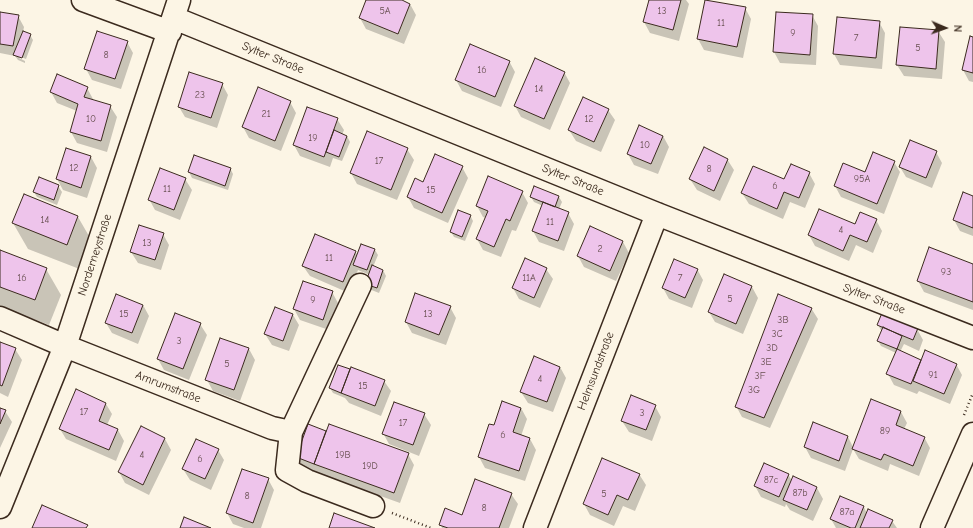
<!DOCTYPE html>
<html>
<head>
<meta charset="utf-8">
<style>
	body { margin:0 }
	#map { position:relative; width:973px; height:528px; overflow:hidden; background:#fcf5e5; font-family:"Comic Neue",sans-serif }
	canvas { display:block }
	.north { position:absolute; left:925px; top:8px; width:40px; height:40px; -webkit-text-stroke:3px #fcf5e5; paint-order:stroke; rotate:92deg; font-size:11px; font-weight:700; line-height:16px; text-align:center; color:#3b2a1e }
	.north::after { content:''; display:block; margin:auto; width:14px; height:18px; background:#3b2a1e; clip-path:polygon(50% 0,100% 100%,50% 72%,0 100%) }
</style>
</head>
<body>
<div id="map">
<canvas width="973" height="528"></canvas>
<div class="north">N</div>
</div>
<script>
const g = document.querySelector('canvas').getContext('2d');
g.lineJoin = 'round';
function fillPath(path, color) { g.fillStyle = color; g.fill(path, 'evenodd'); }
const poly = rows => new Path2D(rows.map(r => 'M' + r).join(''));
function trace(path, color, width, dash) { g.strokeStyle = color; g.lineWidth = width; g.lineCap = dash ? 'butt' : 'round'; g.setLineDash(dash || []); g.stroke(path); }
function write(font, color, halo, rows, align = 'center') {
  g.font = font + ' "Comic Neue",sans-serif'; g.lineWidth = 3; g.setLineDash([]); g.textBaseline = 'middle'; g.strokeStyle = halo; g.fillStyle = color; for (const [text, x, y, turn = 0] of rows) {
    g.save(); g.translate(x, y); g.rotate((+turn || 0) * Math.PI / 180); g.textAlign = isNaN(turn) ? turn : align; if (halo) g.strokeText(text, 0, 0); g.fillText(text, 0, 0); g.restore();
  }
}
const shadow = poly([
	[367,0,399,0,410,4,416,15,404,44,366,29,360,18],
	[650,0,686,0,689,4,679,41,650,33,644,22],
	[745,8,751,19,743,58,704,50,698,39],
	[0,13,18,16,24,27,23,32,30,35,33,40,26,59,19,56,19,58,25,61,25,63,18,60,15,56,0,53],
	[812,15,818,26,816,65,780,63,774,52],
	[879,22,885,33,882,69,840,65,834,54],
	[900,28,938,31,945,42,942,79,904,76,897,65],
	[973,38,973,82,969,81,963,70],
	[127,42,133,53,121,89,92,80,86,69],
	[509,61,515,72,501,107,462,91,456,80],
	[564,72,570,83,550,130,521,117,515,106],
	[222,84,228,95,217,128,185,117,179,107],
	[87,88,93,99,93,101,110,106,117,117,107,152,77,143,71,132,77,111,57,103,51,92],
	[290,102,296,113,281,151,249,138,243,127],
	[608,110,615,120,601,152,576,141,569,130],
	[337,119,344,130,342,135,347,136,350,142,342,161,333,158,330,167,300,156,294,145],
	[663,136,669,147,658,174,634,165,628,154],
	[407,149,414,160,397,200,357,184,351,173],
	[936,152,942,163,932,188,906,177,900,167],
	[195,156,230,168,233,174,228,190,192,178,189,172],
	[91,157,97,168,87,198,63,190,57,179],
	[727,159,734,170,720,201,697,190,690,179],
	[894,162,900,172,884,214,841,197,835,186,843,165,865,174],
	[462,167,468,178,448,223,414,208,408,197,423,183],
	[809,173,815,184,805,208,790,202,783,219,749,204,742,193],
	[185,179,192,190,180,220,155,210,149,199],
	[58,186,62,192,57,205,37,197,34,192],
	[522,192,528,203,516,231,512,230,501,257,483,250,477,239,486,218,483,217,477,206],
	[531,197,559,197,562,202,559,209,568,213,574,224,564,251,539,242,533,231,543,206,534,202],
	[973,197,973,236,960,231,954,220],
	[470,215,473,221,465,241,454,237,451,232],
	[78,217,93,243,82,270,28,249,13,223],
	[876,220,882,231,873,253,856,245,849,261,815,246,809,235,856,226],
	[590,228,623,242,629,253,616,281,584,267,578,256],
	[163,234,169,245,161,270,138,263,131,252],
	[362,245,375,250,378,255,373,267,383,270,386,276,379,293,369,289,370,275,358,270,349,293,310,276,303,266,355,251,358,256],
	[0,252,46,269,61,295,49,325,0,306],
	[973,265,973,310,924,292,918,281],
	[546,269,553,279,540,308,519,299,513,288],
	[697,269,703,280,692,308,669,299,663,288],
	[725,276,752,287,758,298,743,334,715,322,709,312],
	[332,292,338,303,329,330,300,320,294,309],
	[143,305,149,316,138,344,112,333,106,323],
	[450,307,456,318,446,345,412,333,406,322],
	[811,308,818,319,770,428,742,417,736,406],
	[293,315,299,325,289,351,272,345,265,334],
	[200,324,207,335,189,380,164,370,158,359],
	[878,325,917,329,923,340,919,351,904,344,900,352,922,361,956,364,962,375,950,404,919,391,917,394,894,385,888,374,896,353,881,346,878,341,882,332],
	[0,343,15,349,22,360,8,397,0,393],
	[249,349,255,360,240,401,213,391,207,380],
	[339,366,351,371,384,381,391,391,381,416,349,403,345,398,333,393,330,388],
	[560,367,566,378,553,412,528,403,521,392],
	[106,404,112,414,107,425,118,430,124,441,116,461,66,439,60,429],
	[655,406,661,417,652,441,629,432,622,421],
	[521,408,527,419,521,436,530,439,536,450,525,481,485,468,479,457,494,427],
	[0,409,5,411,12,422,0,448],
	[901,412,907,423,904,429,924,437,930,448,919,476,890,464,888,471,859,459,853,449,845,471,811,458,805,447,848,437,853,447],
	[424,414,431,425,419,456,389,444,383,433],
	[308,425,327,432,408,454,414,465,400,503,303,468,297,457],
	[141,428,165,439,171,450,149,495,125,483,119,472],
	[218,450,224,460,211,490,190,480,183,469],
	[639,474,646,485,635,511,623,506,614,526,590,515,584,504],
	[788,474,792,481,817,488,823,499,813,521,790,510,786,504,785,507,761,497,755,486],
	[268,479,274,490,261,528,244,528,233,524,227,513],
	[511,494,518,504,509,528,442,528,441,525,463,516],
	[864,507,867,514,892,521,897,528,836,528,831,519]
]);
const building = poly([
	[366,0,402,0,410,4,398,34,359,18,366,0],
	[649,0,681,0,673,30,643,22,649,0],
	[705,0,746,7,737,47,697,39,705,0],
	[0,12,19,15,13,46,0,44,0,12],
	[776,12,813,14,810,55,773,52,776,12],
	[837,17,880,21,876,58,833,54,837,17],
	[900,27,939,30,936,69,896,65,900,27],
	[23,31,31,34,22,58,13,55,23,31],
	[97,31,128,41,115,79,84,69,97,31],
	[970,36,973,37,973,73,962,70,970,36],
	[470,44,510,61,495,97,455,80,470,44],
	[535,58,565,72,544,119,514,106,535,58],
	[189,72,223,83,211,118,178,107,189,72],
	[57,74,88,87,84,97,111,105,101,141,70,132,78,104,50,92,57,74],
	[258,87,291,101,275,141,242,127,258,87],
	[583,97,609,109,594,142,568,130,583,97],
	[307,107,338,118,324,157,293,145,307,107],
	[639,125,663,136,651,164,627,154,639,125],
	[334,130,347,136,339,157,326,152,334,130],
	[367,131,408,148,391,190,350,173,367,131],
	[910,140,937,151,926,178,899,167,910,140],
	[704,147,728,159,714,191,689,179,704,147],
	[66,148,91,156,81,188,56,179,66,148],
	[873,152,895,161,877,204,834,186,843,163,865,172,873,152],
	[435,154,463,166,442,213,407,197,415,178,423,182,435,154],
	[194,155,231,168,225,186,188,172,194,155],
	[791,164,810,172,799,198,784,192,777,209,741,193,753,166,784,179,791,164],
	[160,168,186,178,174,210,148,200,160,168],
	[488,176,523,191,510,221,506,219,494,247,476,239,488,211,476,206,488,176],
	[39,177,59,185,54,200,33,192,39,177],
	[534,186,559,196,555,207,530,197,534,186],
	[963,192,973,196,973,228,953,220,963,192],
	[24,194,78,216,67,245,12,223,24,194],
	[543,202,569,212,558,241,532,231,543,202],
	[819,209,855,224,860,212,877,219,867,242,850,235,843,251,808,235,819,209],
	[458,210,471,215,462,237,450,232,458,210],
	[139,225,164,233,155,260,130,252,139,225],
	[590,226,623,241,610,271,577,256,590,226],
	[315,234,356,251,343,282,302,266,315,234],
	[361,244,375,249,367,270,353,265,361,244],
	[929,247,973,264,973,302,917,281,929,247],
	[0,250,47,268,35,300,0,287,0,250],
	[525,258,547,268,534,298,512,288,525,258],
	[674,259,698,269,685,298,662,288,674,259],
	[372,265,383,270,377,288,365,284,372,265],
	[724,274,752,286,736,324,708,312,724,274],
	[303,281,333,291,323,320,293,309,303,281],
	[415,293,451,306,439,335,405,322,415,293],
	[116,294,143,305,132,333,105,323,116,294],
	[778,294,812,308,764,418,735,407,778,294],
	[275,307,293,314,283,341,264,334,275,307],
	[175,313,201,323,183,369,157,359,175,313],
	[882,313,918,328,913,340,877,325,882,313],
	[883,327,902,336,897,349,877,341,883,327],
	[220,338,249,348,234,390,205,380,220,338],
	[0,342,16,348,2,386,0,385,0,342],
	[897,349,921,360,911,384,886,374,897,349],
	[925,350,957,364,944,394,913,381,925,350],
	[534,356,560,367,547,402,520,392,534,356],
	[338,365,350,369,341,393,329,388,338,365],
	[351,367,385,380,375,406,341,393,351,367],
	[76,389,106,403,99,421,118,429,109,450,59,429,76,389],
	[631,395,656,405,646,430,621,421,631,395],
	[871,399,901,411,896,425,925,437,913,466,884,454,881,460,852,449,871,399],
	[502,401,521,408,513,432,530,438,519,471,478,457,489,424,494,425,502,401],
	[394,402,425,413,413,445,382,434,394,402],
	[0,408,6,410,0,424,0,408],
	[813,422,848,436,839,461,804,447,813,422],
	[308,424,326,431,314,464,296,457,308,424],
	[329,424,409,453,394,493,314,464,329,424],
	[141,426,165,438,143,485,118,472,141,426],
	[196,439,219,449,205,479,182,469,196,439],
	[602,458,640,474,628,500,617,495,608,515,583,504,602,458],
	[764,463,789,474,779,497,754,486,764,463],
	[242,469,269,478,253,523,226,513,242,469],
	[793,476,817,487,807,510,783,500,793,476],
	[475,479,512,493,499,528,448,528,439,525,445,508,462,515,475,479],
	[840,496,864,506,855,528,851,528,830,519,840,496],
	[42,505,88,525,86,528,32,528,42,505],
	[868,509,893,520,889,528,860,528,868,509],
	[334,513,375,528,329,528,334,513],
	[184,517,211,528,180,528,184,517]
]);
const path = poly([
	[964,415,973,393],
	[392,513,431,528]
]);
const minor = poly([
	[83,0,170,32],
	[174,18,657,214,973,338],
	[0,318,65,346,272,428,291,432,360,285],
	[291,432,287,470,307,481,373,506],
	[0,507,65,346,179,0],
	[535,528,657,214],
	[932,528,973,434]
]);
const numberNames = [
	["5A",385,11],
	["13",662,11],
	["11",721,23],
	["9",793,33],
	["7",856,38],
	["5",918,48],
	["8",106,55],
	["16",482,70],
	["14",539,89],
	["23",200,95],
	["21",266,114],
	["10",91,119],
	["12",589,119],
	["19",313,138],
	["10",645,145],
	["17",379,161],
	["12",74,168],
	["8",709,169],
	["95A",862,179],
	["6",775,186],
	["11",167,189],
	["15",431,190],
	["14",45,220],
	["11",550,222],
	["4",841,230],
	["13",147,243],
	["2",600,249],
	["11",329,258],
	["93",946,272],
	["16",22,278],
	["11A",529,278],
	["7",680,278],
	["5",730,299],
	["9",313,300],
	["15",124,314],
	["13",428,314],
	["3B",783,320],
	["3C",777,334],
	["3",179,341],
	["3D",772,348],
	["3E",766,362],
	["5",227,364],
	["91",933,375],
	["3F",760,376],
	["4",540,379],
	["15",363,386],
	["3G",754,390],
	["17",84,412],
	["3",642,413],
	["17",403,423],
	["89",885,431],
	["6",503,435],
	["4",142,455],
	["19B",343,455],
	["6",200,459],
	["19D",370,466],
	["87c",771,480],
	["87b",800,493],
	["5",604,494],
	["8",247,496],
	["8",484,508],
	["87a",847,512]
];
const streetNames = [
	["Sylter Straße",273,58,22],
	["Sylter Straße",573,180,22],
	["Norderneystraße",95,255,-72],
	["Sylter Straße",874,299,21],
	["Helmsundstraße",596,371,-69],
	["Amrumstraße",168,387,21]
];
fillPath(shadow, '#0003');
fillPath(building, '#eec4eb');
trace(building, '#3b2a1e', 1);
trace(minor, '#3b2a1e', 25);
trace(path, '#3b2a1e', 2.5, [1, 3]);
trace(minor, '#fcf5e5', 22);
write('10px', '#685051', null, numberNames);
write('12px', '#3b2a1e', '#fcf5e5', streetNames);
</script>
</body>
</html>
